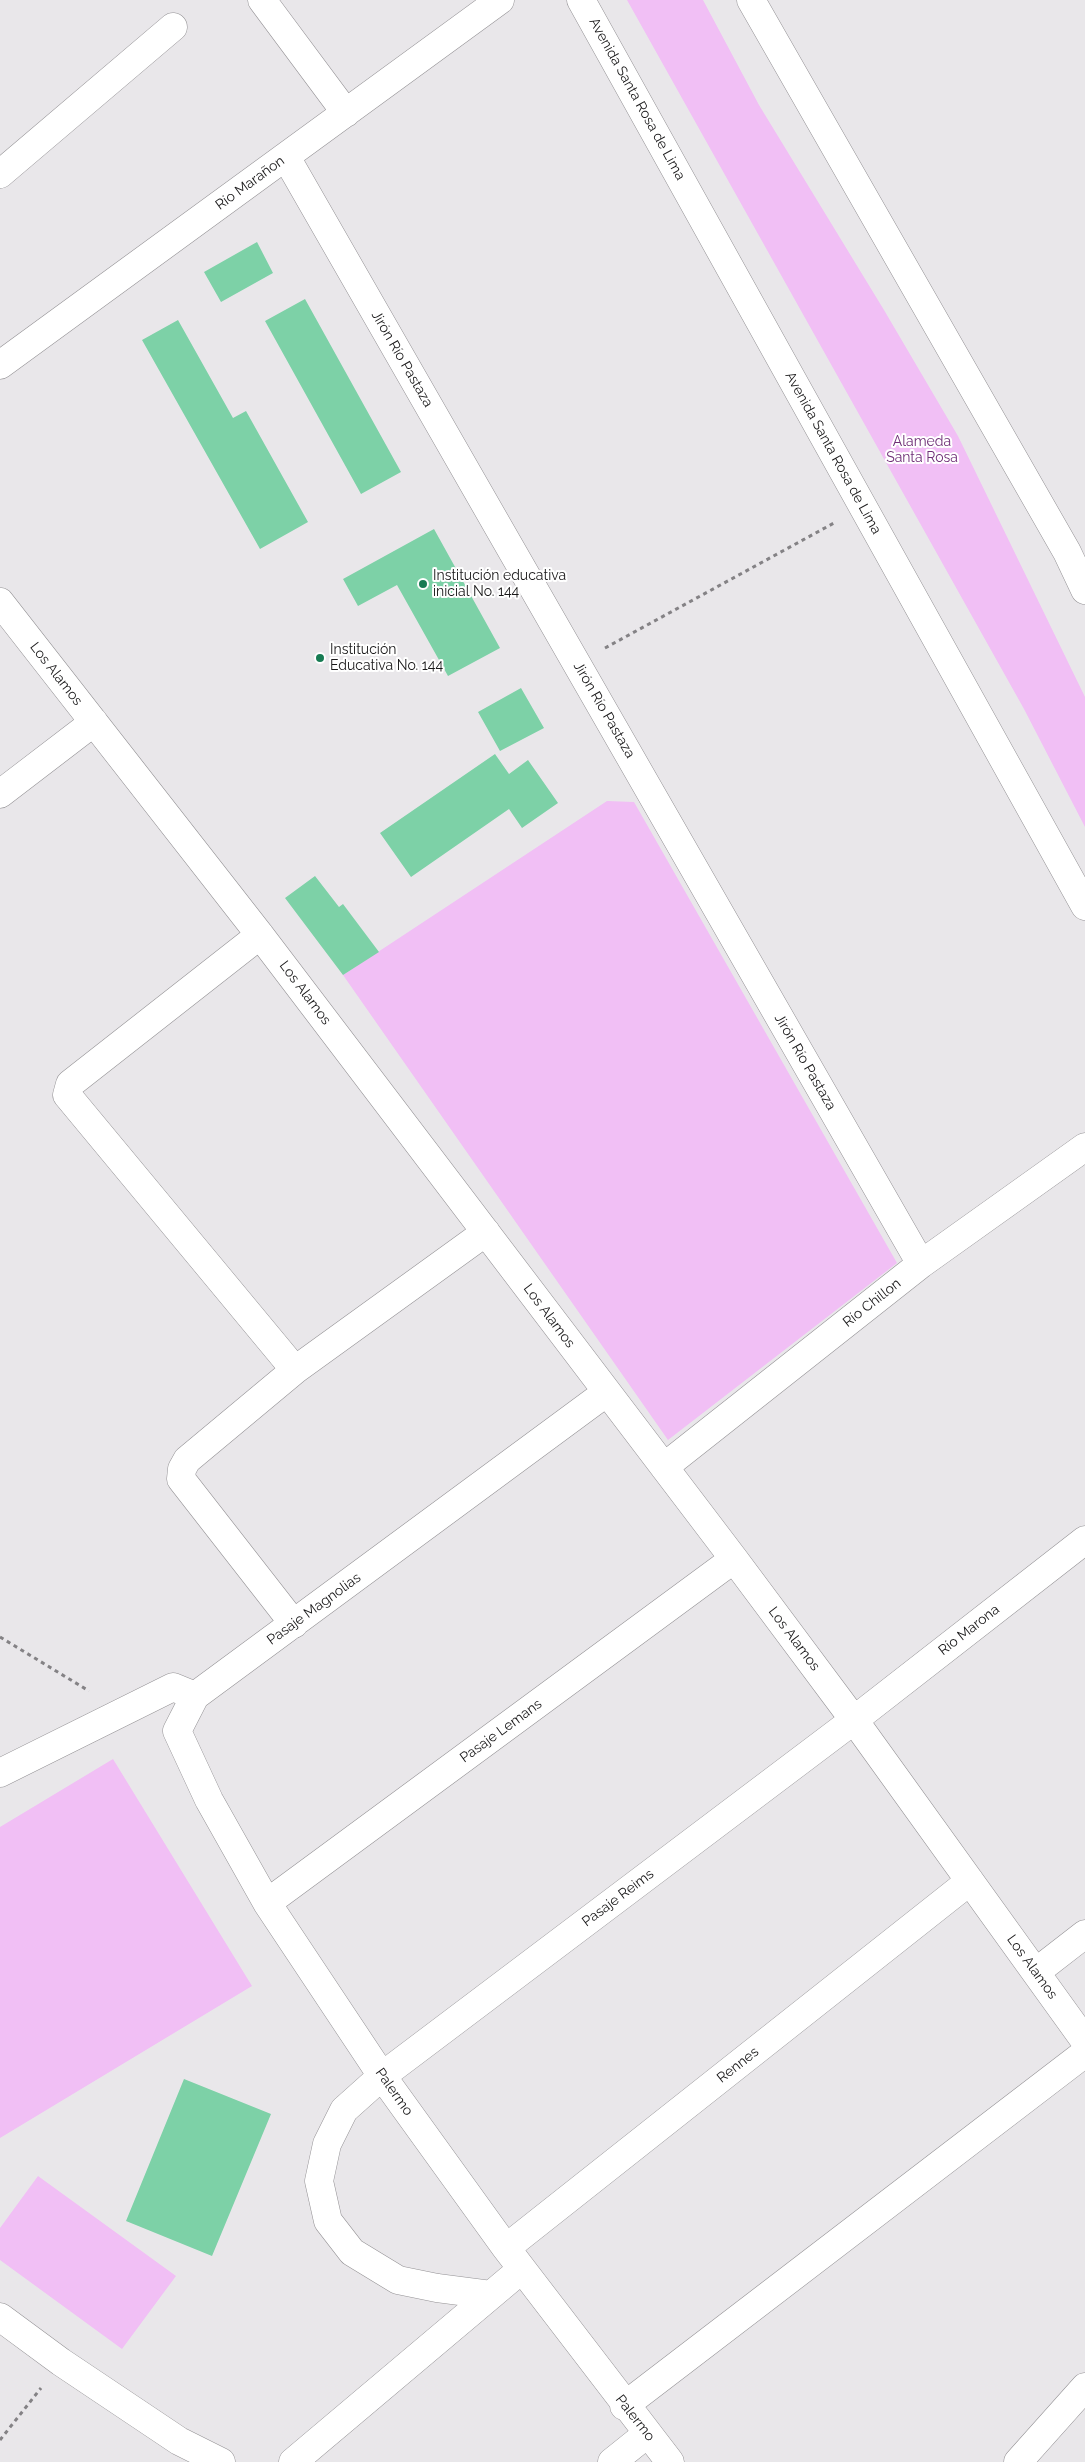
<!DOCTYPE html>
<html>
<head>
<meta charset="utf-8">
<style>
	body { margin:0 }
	canvas { display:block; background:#e9e7ea }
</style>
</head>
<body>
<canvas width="1085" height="2462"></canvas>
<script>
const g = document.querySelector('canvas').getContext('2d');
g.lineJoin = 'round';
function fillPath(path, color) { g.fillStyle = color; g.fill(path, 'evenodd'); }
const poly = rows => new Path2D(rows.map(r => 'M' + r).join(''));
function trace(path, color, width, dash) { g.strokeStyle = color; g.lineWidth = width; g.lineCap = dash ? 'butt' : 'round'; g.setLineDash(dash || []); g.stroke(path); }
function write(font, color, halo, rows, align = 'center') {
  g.font = font + ' Raleway,sans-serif'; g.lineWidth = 4; g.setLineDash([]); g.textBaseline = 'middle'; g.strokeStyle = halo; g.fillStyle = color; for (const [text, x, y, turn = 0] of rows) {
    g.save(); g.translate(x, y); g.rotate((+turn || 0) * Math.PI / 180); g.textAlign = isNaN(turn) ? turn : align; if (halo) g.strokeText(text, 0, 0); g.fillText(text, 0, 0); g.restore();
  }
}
const green = poly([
	[627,0,703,0,759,105,884,310,958,436,1085,697,1085,827,1024,709],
	[607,801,634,802,897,1263,668,1440,343,975],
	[113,1759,252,1986,0,2138,0,1827],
	[38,2176,176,2276,122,2349,0,2260,0,2228]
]);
const building = poly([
	[257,242,273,273,221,302,204,272],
	[305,299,401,472,361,494,265,321],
	[178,320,233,418,246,411,308,522,260,549,142,340],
	[434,529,500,648,448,676,397,585,358,606,343,579],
	[521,688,544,728,500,751,478,712],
	[495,754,509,774,528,760,558,803,522,828,509,809,411,877,380,833],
	[315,876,339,907,343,904,379,952,343,975,285,898],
	[184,2079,271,2114,212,2256,126,2221]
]);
const path = poly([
	[605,648,834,523],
	[0,1637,89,1691],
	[0,2440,41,2388]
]);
const minor = poly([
	[262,0,346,113],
	[286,157,921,1264],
	[0,174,173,27],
	[0,365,500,0],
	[0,602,260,935,734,1559,854,1720,1085,2041],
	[0,794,94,722],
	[260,935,70,1084,67,1095,295,1370],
	[664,1467,921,1264,1085,1147],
	[294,1624,181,1479,182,1469,187,1460,295,1370,486,1232],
	[195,1696,177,1731,209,1800,267,1903,382,2076,506,2248,670,2462],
	[0,1773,173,1687,195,1696,607,1392],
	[267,1903,734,1559],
	[1036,1972,1085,1934],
	[506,2248,970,1881],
	[491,2295,437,2288,398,2280,352,2252,328,2221,319,2181,327,2144,344,2110,382,2076,854,1720,1085,1540],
	[0,2317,61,2362,179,2441,221,2462],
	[624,2406,1085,2053],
	[293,2462,522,2269],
	[612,2462,647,2434]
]);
const major = poly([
	[581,0,1085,906],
	[751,0,1067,552,1085,590],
	[1018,2462,1085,2387]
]);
const markers = [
	[423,584,5,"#177b53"],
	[320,658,5,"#177b53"]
];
const streetNames = [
	["Avenida Santa Rosa de Lima",637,99,61],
	["Río Marañon",250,183,-36],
	["Jirón Río Pastaza",402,359,60],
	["Avenida Santa Rosa de Lima",833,453,61],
	["Los Alamos",56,674,52],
	["Jirón Río Pastaza",604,710,60],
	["Los Alamos",305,993,53],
	["Jirón Río Pastaza",805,1062,60],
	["Río Chillon",872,1303,-38],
	["Los Alamos",549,1316,53],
	["Pasaje Magnolias",314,1609,-36],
	["Río Marona",969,1630,-38],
	["Los Alamos",794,1639,53],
	["Pasaje Lemans",501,1731,-36],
	["Pasaje Reims",618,1898,-37],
	["Los Alamos",1032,1967,54],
	["Rennes",738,2065,-38],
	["Palermo",394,2092,55],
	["Palermo",635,2418,52]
];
const parkNames = [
	["Alameda",922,442],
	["Santa Rosa",922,458]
];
const poiNames = [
	["Institución educativa",433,576],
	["inicial No. 144",433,592],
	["Institución",330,650],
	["Educativa No. 144",330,666]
];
fillPath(green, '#f1bff5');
fillPath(building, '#7dd1a7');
trace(minor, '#949295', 29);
trace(major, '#949295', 29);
trace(path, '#848285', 3, [4, 4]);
trace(minor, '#fff', 28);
trace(major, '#fff', 28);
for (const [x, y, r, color] of markers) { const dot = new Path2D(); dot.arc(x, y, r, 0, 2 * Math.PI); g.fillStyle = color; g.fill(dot); trace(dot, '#fff', 2); }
write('14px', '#191819', '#fff', streetNames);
write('14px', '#6e2e76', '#fff', parkNames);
write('14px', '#191819', '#fff', poiNames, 'left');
</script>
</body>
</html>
